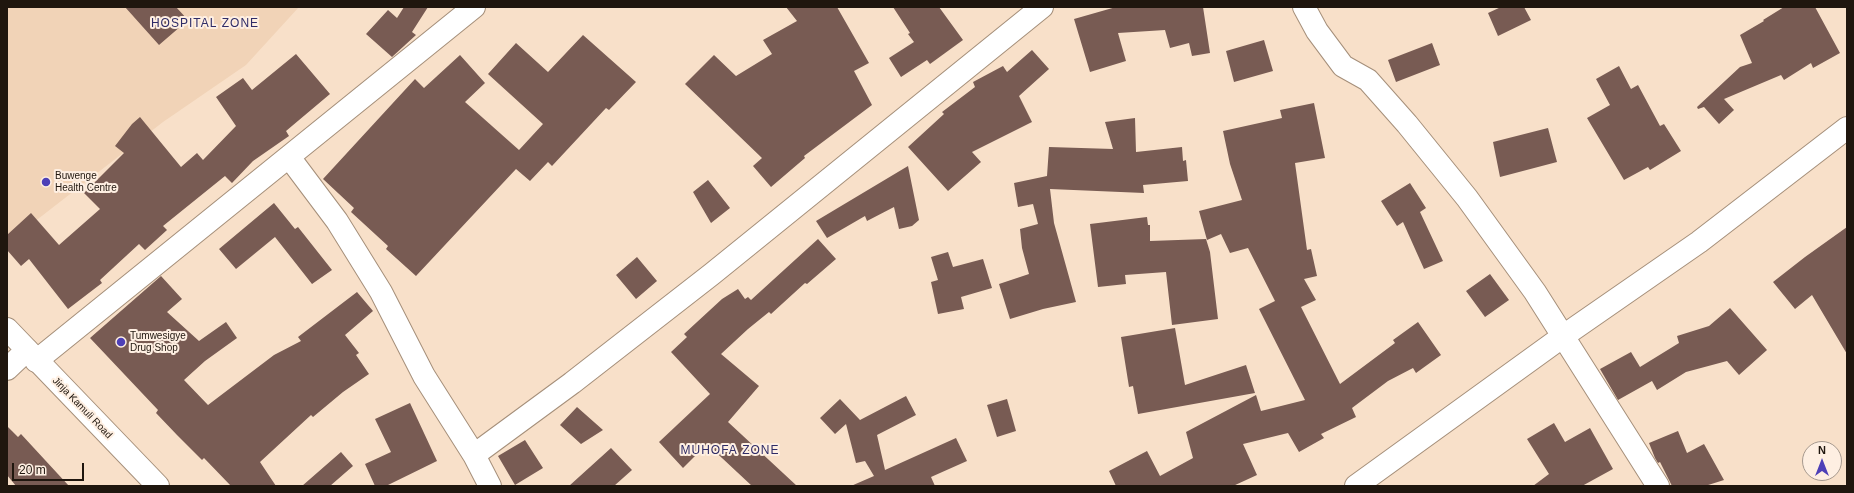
<!DOCTYPE html>
<html>
<head>
<meta charset="utf-8">
<style>
	body { margin:0 }
	#map { position:relative; width:1854px; height:493px; overflow:hidden; background:#f8e0c9; font-family:Helvetica,sans-serif }
	canvas { display:block }
	.frame { position:absolute; inset:0; border:8px solid #1f160e; pointer-events:none }
	.north { position:absolute; left:1802px; top:441px; width:40px; height:40px; box-sizing:border-box; background:#feefe2; border:1px solid #a5988d; border-radius:50%; rotate:0deg; font-size:11px; font-weight:700; line-height:16px; text-align:center; color:#1f160e }
	.north::after { content:''; display:block; margin:auto; width:14px; height:18px; background:#4e40b7; clip-path:polygon(50% 0,100% 100%,50% 72%,0 100%) }
	.scale { position:absolute; left:12px; top:463px; width:72px; height:18px; box-sizing:border-box; border:2px solid #1f160e; border-top:0; padding-left:5px; font-size:12px; line-height:14px; white-space:nowrap; color:#1f160e; -webkit-text-stroke:3px #feefe2; paint-order:stroke }
</style>
</head>
<body>
<div id="map">
<canvas width="1854" height="493"></canvas>
<div class="frame"></div>
<div class="north">N</div>
<div class="scale">20 m</div>
</div>
<script>
const g = document.querySelector('canvas').getContext('2d');
g.lineJoin = 'round';
function fillPath(path, color) { g.fillStyle = color; g.fill(path, 'evenodd'); }
const poly = rows => new Path2D(rows.map(r => 'M' + r).join(''));
function trace(path, color, width, dash) { g.strokeStyle = color; g.lineWidth = width; g.lineCap = dash ? 'butt' : 'round'; g.setLineDash(dash || []); g.stroke(path); }
function write(font, color, halo, rows, align = 'center') {
  g.font = font + ' Helvetica,sans-serif'; g.lineWidth = 4; g.setLineDash([]); g.textBaseline = 'middle'; g.strokeStyle = halo; g.fillStyle = color; for (const [text, x, y, turn = 0] of rows) {
    g.save(); g.translate(x, y); g.rotate((+turn || 0) * Math.PI / 180); g.textAlign = isNaN(turn) ? turn : align; if (halo) g.strokeText(text, 0, 0); g.fillText(text, 0, 0); g.restore();
  }
}
const built = poly([
	[7,7,299,7,246,65,163,122,7,243]
]);
const building = poly([
	[125,7,176,7,188,20,159,45],
	[404,7,428,7,412,32,416,35,392,57,366,34,388,10,397,18],
	[786,7,837,7,869,63,854,71,872,105,804,156,805,158,771,187,753,166,762,158,685,84,714,55,736,76,772,54,763,40,797,21],
	[893,7,939,7,963,40,930,64,927,60,901,77,889,58,914,42,908,34,910,33],
	[1116,7,1203,7,1210,53,1192,56,1189,43,1170,48,1165,30,1118,33,1126,61,1090,72,1074,19],
	[1501,7,1524,7,1531,20,1498,36,1488,13],
	[1784,7,1815,7,1840,53,1813,68,1811,63,1784,80,1781,75,1724,99,1734,110,1719,124,1704,107,1698,109,1697,107,1740,67,1752,63,1740,35,1764,21,1763,20],
	[583,35,636,82,609,110,606,108,552,166,548,162,530,181,516,169,416,276,386,249,388,246,351,212,354,208,323,179,415,79,424,88,460,55,485,83,465,102,519,150,543,124,488,74,516,43,548,72],
	[1264,40,1273,71,1234,82,1226,51],
	[1432,43,1440,65,1396,82,1388,60],
	[1032,50,1049,69,1019,96,1032,122,972,152,981,162,948,191,908,147,944,114,942,112,975,87,973,82,1003,66,1007,72],
	[296,54,330,94,286,131,289,136,253,161,232,183,225,176,163,226,167,230,145,250,139,244,100,280,102,283,68,309,29,259,21,266,7,250,7,235,31,213,59,245,100,209,84,193,124,153,115,146,132,124,140,117,181,167,197,153,203,160,236,126,216,97,243,78,252,90],
	[1619,66,1631,89,1638,85,1660,126,1664,124,1681,151,1650,170,1648,167,1624,180,1587,118,1610,105,1596,79],
	[1314,103,1325,158,1295,163,1307,250,1311,249,1317,276,1304,279,1316,300,1301,307,1340,384,1395,343,1393,340,1418,322,1441,355,1416,373,1413,368,1388,381,1352,408,1356,417,1321,434,1324,438,1299,452,1288,433,1243,444,1257,475,1233,486,1116,486,1109,471,1147,451,1160,476,1193,458,1186,432,1256,395,1261,411,1305,400,1259,309,1275,301,1248,248,1230,253,1221,234,1207,240,1199,211,1242,200,1230,164,1223,131,1282,118,1280,110],
	[1135,118,1136,152,1182,147,1183,161,1186,160,1188,181,1143,185,1144,193,1050,189,1054,223,1076,302,1043,309,1010,319,999,284,1029,274,1022,248,1020,229,1038,224,1033,204,1018,207,1014,183,1047,176,1049,147,1113,149,1105,122],
	[1548,128,1557,162,1500,177,1493,142],
	[908,166,919,220,912,226,899,229,894,207,867,221,865,216,827,238,816,221],
	[708,180,730,208,711,223,693,192],
	[1410,183,1426,208,1420,212,1443,261,1424,269,1403,222,1397,226,1381,201],
	[274,203,295,229,298,227,332,270,312,284,275,237,236,269,219,249],
	[1147,217,1148,225,1150,225,1150,241,1206,239,1210,252,1218,319,1172,325,1166,272,1125,275,1126,284,1098,287,1090,224],
	[1847,227,1847,354,1812,295,1795,309,1773,282,1805,257],
	[818,239,836,259,807,284,805,283,771,314,769,312,748,329,721,354,759,386,728,422,797,486,752,486,707,444,683,468,659,442,710,394,671,352,687,337,684,334,722,299,738,289,745,299,748,297,751,300],
	[948,252,953,267,983,259,992,288,961,297,964,309,938,314,931,282,938,280,931,257],
	[637,257,657,281,636,299,616,275],
	[1490,274,1509,300,1485,317,1466,291],
	[161,276,182,299,167,312,199,341,226,322,237,338,205,361,184,380,208,405,274,355,301,341,298,337,357,292,373,311,345,335,359,353,356,355,369,374,343,392,313,417,311,415,260,462,276,486,231,486,204,458,202,460,177,435,156,413,158,410,90,338],
	[1730,308,1767,350,1739,375,1727,361,1686,372,1657,390,1652,381,1618,400,1600,369,1631,352,1640,367,1679,343,1677,336,1709,326],
	[1175,328,1185,385,1246,365,1255,393,1138,414,1133,386,1129,387,1121,337],
	[906,396,916,415,877,435,885,470,956,438,967,461,931,477,935,486,851,486,874,476,865,461,856,463,846,424,835,434,820,418,840,399,860,420],
	[1007,399,1016,431,997,437,987,405],
	[410,403,437,461,386,486,375,486,365,464,391,452,375,419],
	[577,407,603,430,581,444,560,425],
	[1554,423,1565,442,1590,428,1613,469,1582,486,1533,486,1549,474,1527,439],
	[7,426,18,437,21,434,69,486,16,486,7,475],
	[1678,431,1687,453,1704,444,1724,480,1705,486,1672,486,1660,462,1658,463,1655,458,1649,443],
	[525,440,543,468,515,485,498,456],
	[611,448,632,470,614,486,569,486],
	[341,452,353,466,330,486,302,486]
]);
const street = poly([
	[1304,7,1317,31,1343,66,1368,80,1407,124,1467,198,1535,292,1658,486],
	[289,157,337,221,381,292,424,376,474,455,490,486],
	[36,361,474,7],
	[7,369,27,350],
	[474,455,572,383,712,274,1042,7]
]);
const secondary = poly([
	[7,329,158,486],
	[1356,486,1562,337,1699,242,1847,128]
]);
const markers = [
	[46,182,5,"#4e40b7"],
	[121,342,5,"#4e40b7"]
];
const poiNames = [
	["Buwenge",55,176],
	["Health Centre",55,188],
	["Tumwesigye",130,336],
	["Drug Shop",130,348]
];
const streetNames = [
	["Jinja Kamuli Road",82,408,46]
];
const quarterNames = [
	["HOSPITAL ZONE",205,24],
	["MUHOFA ZONE",730,451]
];
fillPath(built, '#f1d3b7');
fillPath(building, '#785b53');
trace(street, '#a58f7a', 24);
trace(secondary, '#a58f7a', 24);
trace(street, '#fff', 22);
trace(secondary, '#fff', 22);
for (const [x, y, r, color] of markers) { const dot = new Path2D(); dot.arc(x, y, r, 0, 2 * Math.PI); g.fillStyle = color; g.fill(dot); trace(dot, '#feefe2', 1.5); }
write('10px', '#1f160e', '#feefe2', poiNames, 'left');
write('10px', '#1f160e', '#feefe2', streetNames);
g.letterSpacing = '1px';
write('12px', '#2f2c67', '#feefe2', quarterNames);
g.letterSpacing = '0px';
</script>
</body>
</html>
